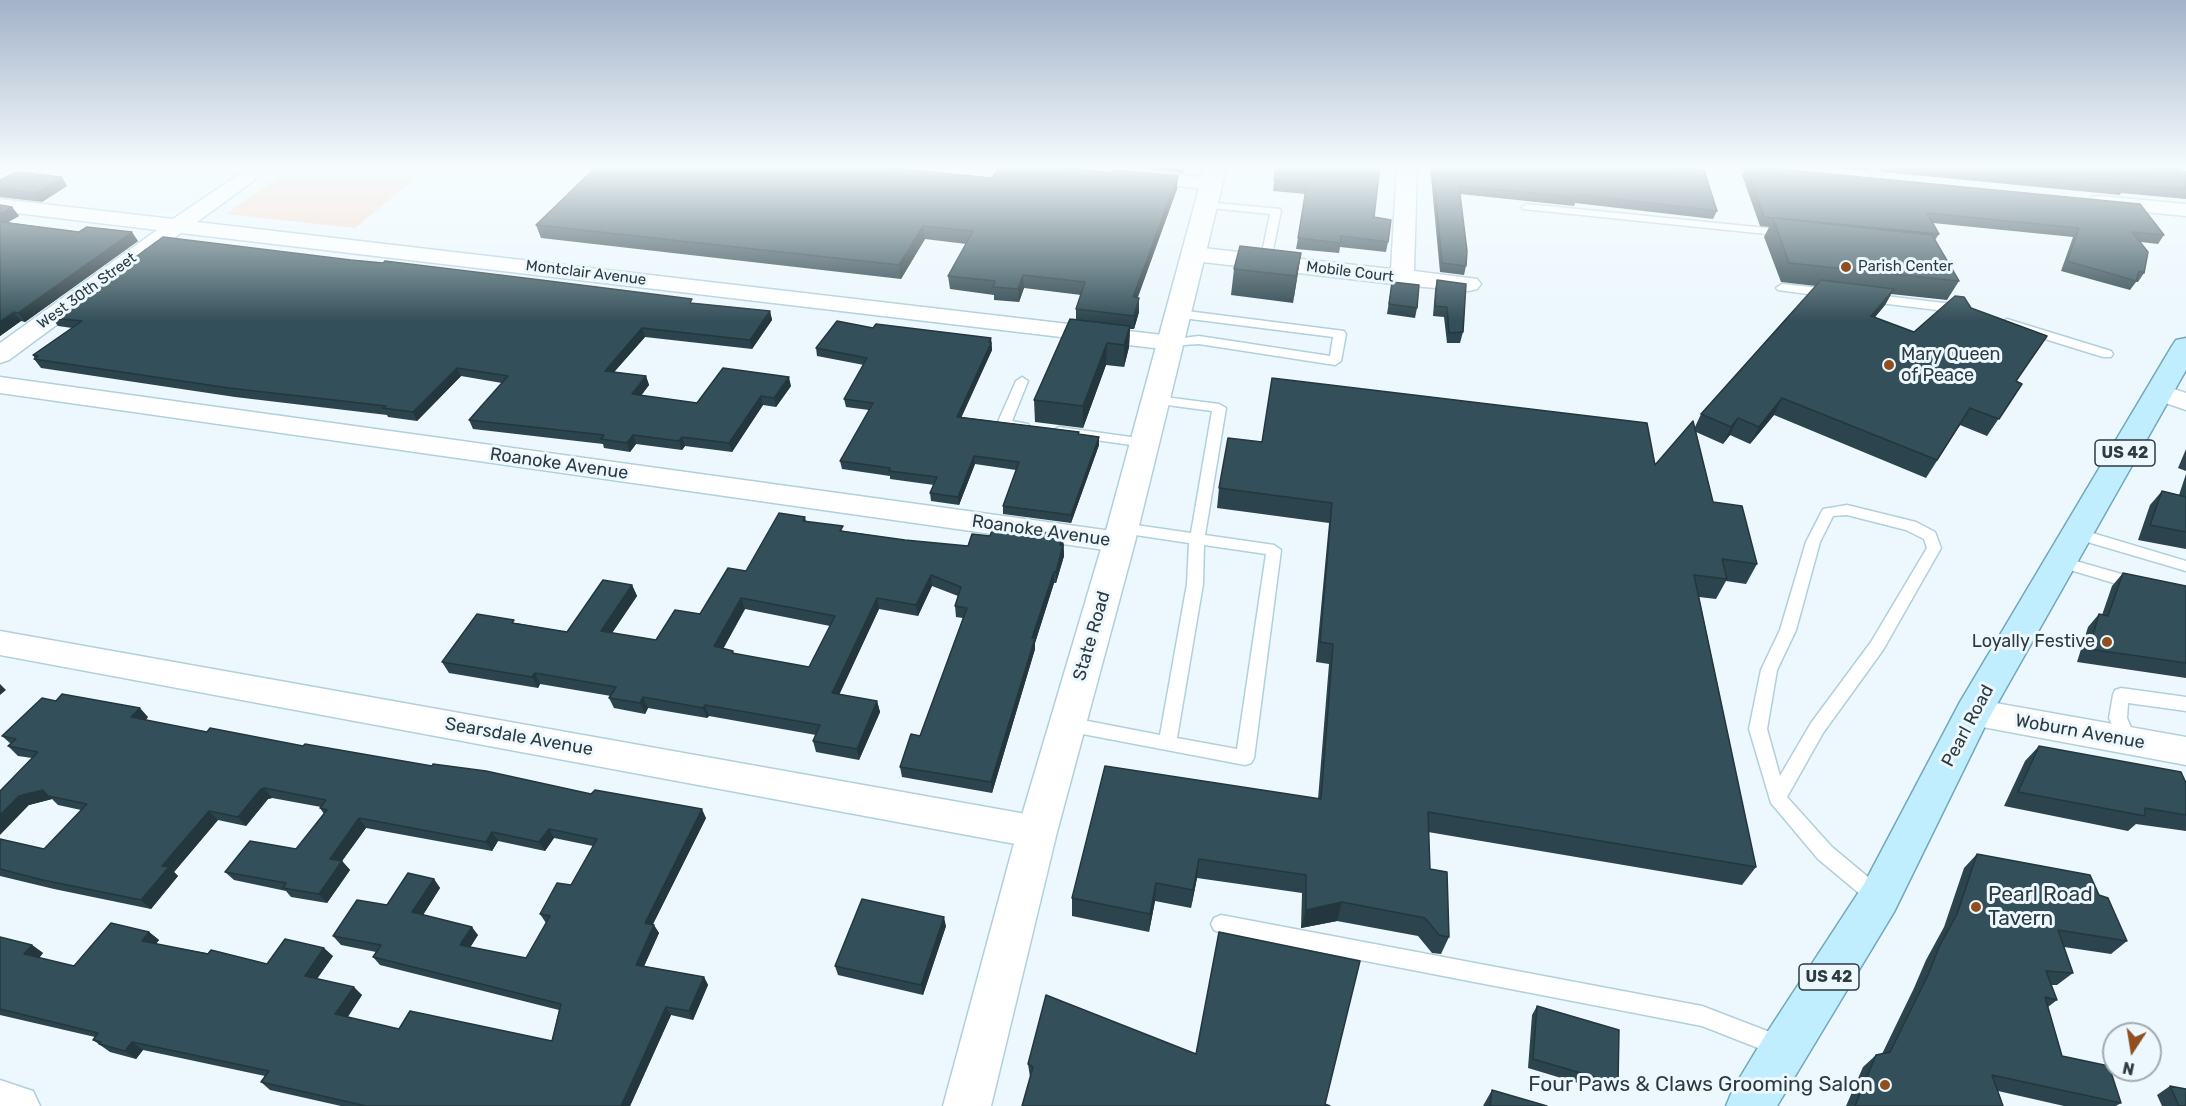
<!DOCTYPE html>
<html>
<head>
<meta charset="utf-8">
<style>
	body { margin:0 }
	#map { position:relative; width:2186px; height:1106px; overflow:hidden; background:#ecf8fd; font-family:Rubik,sans-serif }
	canvas { display:block }
	.north { position:absolute; left:2102px; top:1022px; width:60px; height:60px; box-sizing:border-box; background:#ecf8fd; border:2px solid #a0acb1; border-radius:50%; rotate:192deg; font-size:16px; font-weight:700; line-height:24px; text-align:center; color:#2d3a3f }
	.north::after { content:''; display:block; margin:auto; width:21px; height:27px; background:#914e1f; clip-path:polygon(50% 0,100% 100%,50% 72%,0 100%) }
</style>
</head>
<body>
<div id="map">
<canvas width="2186" height="1106"></canvas>
<div class="north">N</div>
</div>
<script>
const g = document.querySelector('canvas').getContext('2d');
g.lineJoin = 'round';
function fillPath(path, color) { g.fillStyle = color; g.fill(path, 'evenodd'); }
const poly = rows => new Path2D(rows.map(r => 'M' + r).join(''));
function trace(path, color, width, dash) { g.strokeStyle = color; g.lineWidth = width; g.lineCap = dash ? 'butt' : 'round'; g.setLineDash(dash || []); g.stroke(path); }
function write(font, color, halo, rows, align = 'center') {
  g.font = font + ' Rubik,sans-serif'; g.lineWidth = 6; g.setLineDash([]); g.textBaseline = 'middle'; g.strokeStyle = halo; g.fillStyle = color; for (const [text, x, y, turn = 0] of rows) {
    g.save(); g.translate(x, y); g.rotate((+turn || 0) * Math.PI / 180); g.textAlign = isNaN(turn) ? turn : align; if (halo) g.strokeText(text, 0, 0); g.fillText(text, 0, 0); g.restore();
  }
}
const green = poly([
	[293,166,431,166,355,228,226,214]
]);
const lane = poly([
	[1867,166,1877,166,1884,180,1883,182,1875,182,1867,166],
	[1206,202,1280,209,1281,211,1270,264,1262,264,1260,262,1270,214,1202,207,1201,205,1206,202],
	[1527,204,1786,230,1792,233,1786,236,1523,209,1522,207,1527,204],
	[1782,284,1830,289,1836,293,1830,297,1778,290,1776,288,1782,284],
	[1868,294,1961,305,1967,309,1961,313,1864,301,1862,298,1868,294],
	[1179,310,1344,331,1346,334,1341,361,1335,365,1199,344,1167,346,1165,343,1167,340,1199,336,1330,356,1333,337,1175,317,1173,314,1179,310],
	[2007,319,2111,351,2113,354,2111,357,2103,357,2003,326,2001,323,2007,319],
	[1022,377,1028,381,1012,421,1028,424,1030,427,1023,431,999,427,997,424,1016,381,1022,377],
	[1157,396,1219,404,1226,408,1205,535,1274,545,1281,550,1254,758,1251,763,1245,765,1067,731,1061,729,1058,724,1061,719,1067,717,1160,735,1187,584,1189,543,1122,533,1115,528,1122,523,1191,533,1212,411,1152,403,1150,400,1152,397,1157,396],
	[1204,545,1266,554,1237,749,1177,738,1203,584,1204,545],
	[1059,427,1145,439,1152,443,1145,447,1054,434,1052,431,1059,427],
	[1847,505,1916,522,1935,532,1941,548,1883,650,1823,733,1787,797,1832,847,1886,892,1889,898,1886,904,1879,907,1872,904,1818,859,1771,803,1749,729,1761,670,1780,630,1806,542,1823,509,1847,505],
	[1847,515,1906,530,1924,539,1927,548,1871,642,1811,723,1780,776,1767,729,1777,670,1796,630,1820,542,1833,516,1847,515],
	[2079,529,2186,561,2186,571,2074,538,2072,534,2074,530,2079,529],
	[2062,557,2142,580,2145,584,2142,588,2137,590,2057,566,2054,562,2057,558,2062,557],
	[2121,688,2186,697,2186,711,2128,703,2127,718,2137,742,2134,747,2128,749,2122,747,2109,718,2113,695,2115,690,2121,688],
	[1221,915,1702,1006,1788,1039,1792,1046,1788,1053,1781,1057,1702,1026,1221,933,1214,930,1211,924,1214,918,1221,915]
]);
const street = poly([
	[16,166,41,166,38,170,0,190,0,175,16,166],
	[251,166,274,166,197,222,1171,336,1180,338,1183,343,1180,348,1171,350,181,233,9,360,0,363,0,343,157,230,0,211,0,199,173,219,251,166],
	[1397,166,1417,166,1414,271,1477,279,1481,284,1477,289,1469,291,1402,285,1194,261,1186,259,1183,254,1186,249,1194,247,1391,269,1397,166],
	[1723,166,1791,166,1797,171,1794,175,1787,177,1733,172,1726,170,1723,166],
	[1137,171,1212,178,1219,180,1222,184,1219,188,1212,190,1130,181,1127,177,1130,173,1137,171],
	[2100,196,2186,204,2186,216,2092,207,2089,202,2092,197,2100,196],
	[0,377,1119,532,1130,535,1134,542,1130,549,1119,552,0,393,0,377],
	[2160,384,2186,393,2186,410,2151,398,2147,392,2151,386,2160,384],
	[0,631,1037,816,1050,821,1055,832,1050,843,1037,848,0,655,0,631],
	[1973,699,2186,737,2186,765,1961,723,1956,713,1961,703,1973,699],
	[0,1080,33,1091,40,1106,0,1106,0,1080]
]);
const secondary = poly([
	[1205,166,1227,166,1135,542,1057,832,991,1106,943,1106,1017,832,1103,542,1205,166]
]);
const primary = poly([
	[2186,338,2186,370,1988,720,1894,912,1777,1106,1726,1106,1733,1089,1768,1031,1864,884,1960,702,2172,346,2176,340,2186,338]
]);
const wall = poly([
	[999,166,1055,166,1177,189,1137,298,1139,298,1139,312,1134,329,1130,329,1129,347,1124,367,1106,365,1083,428,1035,422,1034,400,1076,320,1076,309,1081,295,1024,288,1019,302,994,300,994,295,950,289,948,276,966,244,925,239,901,279,541,238,536,225,992,178],
	[1119,166,1186,166,1183,173],
	[1276,166,1374,217,1388,242,1386,252,1340,247,1339,253,1296,249,1306,194,1273,191],
	[1430,166,1657,166,1717,211,1713,219,1575,203,1574,206,1460,194,1466,266,1464,275,1440,272],
	[1746,166,2164,235,2158,244,2141,242,2144,273,2138,282,2136,282,2130,290,2061,271,2073,237,1933,223,1939,234,1935,240,1959,281,1947,300,1891,294,1885,305,1875,317,2022,384,1987,436,1960,425,1926,478,1774,415,1750,444,1730,435,1723,444,1696,432,1713,502,1757,564,1746,584,1726,581,1716,599,1699,597,1756,867,1742,885,1428,832,1430,869,1449,937,1441,954,1432,953,1418,936,1337,921,1301,928,1302,893,1197,878,1191,908,1155,901,1149,932,1072,916,1072,898,1318,799,1329,664,1316,662,1329,523,1217,508,1219,488,1262,442,1655,465,1695,427,1701,414,1816,286,1781,282,1764,237,1769,227,1760,226,1742,175],
	[1817,166,1869,166,1867,171],
	[1878,166,2185,166,2181,171,2160,169,2186,172,2186,199,2121,193,2120,195,1883,172],
	[62,177,67,186,42,202,0,197,0,180],
	[0,205,12,207,19,216,7,222,138,241,25,322,21,321,0,336],
	[1301,253,1293,303,1231,295,1234,269],
	[1437,280,1463,332,1460,343,1447,343,1444,317,1433,316,1435,290],
	[1392,282,1417,308,1415,318,1387,314],
	[693,303,770,311,772,320,752,349,645,337,614,372,646,376,649,385,641,396,697,403,791,386,776,407,763,405,732,452,685,446,682,450,636,444,630,452,604,448,603,444,473,429,469,420,502,383,461,376,417,421,388,417,387,415,235,397,41,368,34,359,35,359,33,355,72,328,58,326,52,318],
	[873,328,991,338,992,350,961,417,1079,432,1079,434,1099,437,1099,445,1071,523,1003,514,1003,506,1016,470,975,464,959,505,931,501,930,493,934,485,890,479,890,476,842,469,840,461,869,410,846,407,844,399,864,365,817,356,816,348],
	[2186,449,2186,471,2178,468],
	[2186,474,2186,549,2138,540,2150,505,2162,491,2179,495],
	[805,517,806,521,844,531,905,540,968,546,990,536,1063,535,1064,556,1056,583,1054,583,1035,643,1035,649,992,793,902,777,900,767,920,736,963,618,956,617,955,606,958,596,932,586,918,616,879,609,839,694,877,701,880,712,859,760,816,752,813,741,816,735,709,716,707,718,648,708,645,714,614,708,609,698,611,696,540,684,538,688,449,673,442,662,516,623,567,632,632,585,637,596,612,633,656,640,700,614],
	[745,609,830,626,809,667,734,654,733,651,723,649],
	[2123,573,2186,586,2186,678,2077,662,2088,627,2099,614,2102,615,2112,586],
	[148,717,146,720,207,732,303,746,706,818,653,924,659,933,644,966,704,977,708,985,693,1020,671,1015,630,1106,341,1106,270,1090,261,1082,265,1076,143,1050,136,1059,110,1052,93,1040,95,1037,0,1015,0,937,32,945,43,953,39,958,74,966,149,932,159,940,156,944,267,964,333,956,317,979,362,995,347,1017,399,1029,552,1041,559,1010,380,965,373,957,376,952,341,945,333,936,434,879,440,888,423,915,478,935,470,947,526,958,546,923,540,914,571,885,593,846,554,838,545,851,498,841,492,851,366,828,342,861,350,870,327,903,291,897,286,891,234,880,225,872,296,849,324,814,320,808,321,807,272,798,268,799,246,826,218,820,174,872,178,876,151,909,54,889,0,876,0,839,44,849,81,810,58,805,52,799,29,805,32,758,18,756,8,746,11,744,2,736],
	[2039,746,2186,783,2186,831,2136,824,2128,831,2004,806,2025,761],
	[1977,854,2099,895,2127,941,2111,954,2064,947,2073,973,2057,985,2051,985,2057,1000,2048,1007,2062,1056,2121,1103,2116,1106,2064,1106,1998,1091,2003,1106,1846,1106,1863,1067,1876,1055,1882,1054,1914,988,1926,960,1944,927,1964,868],
	[946,926,923,995,838,975,835,966],
	[1537,1006,1618,1084,1611,1093,1528,1068,1532,1015],
	[1028,1064,1325,1104,1030,1077],
	[2170,1086,2186,1106,2162,1106,2157,1095],
	[1492,1090,1547,1106,1483,1106,1484,1104]
]);
const shadedWall = poly([
	[1178,176,1177,189,1133,311,1133,297],
	[62,177,67,186,42,202,36,193],
	[12,207,19,216,0,227,0,214],
	[923,226,925,239,901,279,899,265],
	[132,232,138,241,25,322,18,313],
	[1301,253,1297,279,1293,303,1296,276],
	[1023,275,1024,288,1019,302,1018,289],
	[1894,289,1885,305,1862,333,1871,316],
	[1139,298,1139,312,1134,329,1134,316],
	[770,311,772,320,752,349,750,340],
	[14,312,21,321,0,336,0,322],
	[1130,326,1129,347,1124,367,1124,345],
	[642,328,645,337,608,379,605,371],
	[991,338,992,350,958,425,957,417],
	[1107,343,1106,365,1083,428,1083,406],
	[457,368,461,376,417,421,413,412],
	[646,376,649,385,635,403,632,394],
	[789,377,791,386,776,407,774,398],
	[761,396,763,405,732,452,729,443],
	[1782,398,1774,415,1750,444,1759,427],
	[1738,418,1730,435,1723,444,1731,427],
	[633,435,636,444,630,452,627,443],
	[682,437,685,446,682,450,679,441],
	[1099,437,1099,445,1071,523,1071,515],
	[974,456,975,464,959,505,958,497],
	[1063,535,1064,556,1056,583,1056,572,1060,545],
	[1054,572,1054,583,1035,643,1035,649,992,793,991,782,1032,638],
	[931,575,932,586,918,616,916,605],
	[632,585,637,596,606,642,601,631],
	[741,598,745,609,718,658,714,646],
	[877,598,879,609,835,704,832,693],
	[535,673,540,684,538,688,532,677],
	[0,684,6,690,0,695],
	[643,697,648,708,645,714,640,703],
	[877,701,880,712,859,760,857,749],
	[705,705,709,716,707,718,703,708],
	[140,708,148,717,140,726,131,717],
	[264,788,272,798,268,799,246,826,238,817,260,790],
	[43,790,52,799,29,805,0,835,0,815,19,796],
	[702,809,706,818,649,932,645,923],
	[209,811,218,820,174,872,178,876,151,909,141,900,162,866],
	[359,818,366,828,342,861,350,870,327,903,319,894,330,859],
	[549,829,554,838,545,851,539,842],
	[492,832,498,841,492,851,486,842],
	[1199,859,1197,878,1191,908,1193,890],
	[434,879,440,888,419,921,412,912],
	[1156,883,1155,901,1149,932,1150,914],
	[1342,902,1337,921,1301,928,1306,910],
	[944,917,946,926,923,995,921,985],
	[654,925,659,933,641,973,636,965],
	[472,927,478,935,466,954,460,945],
	[149,932,159,940,152,949,142,941],
	[32,945,43,953,35,963,24,954],
	[324,948,333,956,313,984,305,976],
	[704,977,708,985,693,1020,689,1011],
	[354,987,362,995,344,1023,335,1014],
	[666,1007,671,1015,630,1106,621,1106],
	[132,1042,143,1050,136,1059,125,1051]
]);
const building = poly([
	[597,166,872,166,992,178,999,166,1055,166,1112,173,1113,170,1178,176,1133,297,1139,298,1134,316,1076,309,1085,282,1023,275,1018,289,993,287,995,281,948,276,973,231,923,226,899,265,536,225,597,166],
	[1276,166,1380,166,1374,217,1391,220,1388,242,1341,236,1340,243,1298,238,1307,183,1274,180,1276,166],
	[1433,166,1657,166,1704,170,1717,211,1576,194,1576,197,1459,186,1467,251,1466,266,1442,263,1433,166],
	[1746,166,2140,204,2164,235,2132,232,2148,252,2144,273,2139,271,2136,281,2067,261,2079,228,1927,213,1939,234,1764,217,1746,166],
	[1914,166,2137,166,2186,172,2186,189,2124,184,2126,186,1914,166],
	[16,172,62,177,36,193,0,189,0,180,16,172],
	[0,205,12,207,0,214,0,205],
	[1773,218,1932,235,1959,281,1789,263,1773,218],
	[0,222,79,232,87,227,132,232,18,313,14,312,0,322,0,222],
	[163,237,351,260,383,263,385,261,541,280,692,299,690,303,770,311,750,340,642,328,605,371,646,376,632,394,697,403,723,368,789,377,774,398,761,396,729,443,682,437,679,441,633,435,627,443,601,439,604,435,469,420,508,376,457,368,413,412,383,408,386,406,229,388,34,359,38,356,33,355,82,321,52,318,163,237],
	[1240,246,1301,253,1296,276,1234,269,1240,246],
	[1437,280,1466,284,1463,332,1449,333,1447,307,1435,306,1437,280],
	[1821,280,1894,289,1871,316,1914,332,1955,296,1964,297,1971,308,2047,336,2016,381,2022,384,1999,419,1970,408,1937,460,1782,398,1759,427,1738,418,1731,427,1701,414,1821,280],
	[1392,282,1419,285,1417,308,1389,304,1392,282],
	[1070,319,1130,326,1124,345,1107,343,1083,406,1034,400,1070,319],
	[837,321,873,328,876,324,991,338,989,342,991,343,957,417,1079,432,1078,434,1099,437,1071,515,1003,506,1019,462,974,456,958,497,930,493,937,477,889,471,890,468,840,461,873,403,844,399,867,358,816,348,837,321],
	[1272,378,1647,423,1655,465,1693,421,1713,502,1742,506,1757,564,1722,559,1727,579,1694,575,1756,867,1428,812,1430,869,1447,872,1449,937,1439,935,1425,918,1342,902,1306,910,1306,875,1199,859,1193,890,1156,883,1150,914,1072,898,1105,766,1321,799,1333,644,1320,642,1332,503,1219,488,1228,438,1262,442,1272,378],
	[2162,491,2186,497,2186,532,2150,525,2162,491],
	[779,513,805,517,803,521,843,526,840,531,905,540,968,546,972,534,990,536,994,525,1063,535,1060,545,1063,545,1056,572,1054,572,1032,638,1035,638,991,782,900,767,911,734,920,736,967,608,955,606,961,587,931,575,916,605,877,598,832,693,877,701,857,749,813,741,820,725,705,705,703,708,643,697,640,703,609,698,616,687,535,673,532,677,442,662,477,614,514,620,512,623,567,632,603,580,632,585,601,631,656,640,675,610,700,614,728,568,746,571,779,513],
	[741,598,835,616,809,667,732,653,733,651,714,646,741,598],
	[2123,573,2186,586,2186,663,2089,649,2099,614,2108,616,2123,573],
	[62,694,140,708,131,717,207,732,210,728,303,746,305,744,432,766,433,764,486,771,591,794,595,790,702,809,645,923,654,925,636,965,704,977,689,1011,666,1007,621,1106,366,1106,261,1082,269,1071,132,1042,125,1051,99,1044,101,1042,93,1040,98,1033,0,1009,0,937,32,945,24,954,74,966,111,923,149,932,142,941,208,954,211,950,267,964,285,939,324,948,305,976,354,987,335,1014,399,1029,410,1011,552,1041,561,1004,373,957,381,945,333,936,357,900,387,905,408,873,434,879,412,912,472,927,460,945,526,958,550,916,540,914,557,883,571,885,597,839,549,829,539,842,492,832,486,842,359,818,330,859,342,861,319,894,283,888,286,883,225,872,250,841,296,849,327,810,320,808,326,800,264,788,260,790,238,817,209,811,162,866,169,867,141,900,43,880,0,869,0,839,44,849,87,804,48,796,43,790,19,796,0,815,0,791,38,752,8,746,16,739,2,736,42,698,56,701,62,694],
	[2039,746,2181,772,2186,783,2186,815,2145,808,2145,816,2018,792,2039,746],
	[1977,854,2090,875,2099,895,2108,898,2127,941,2058,930,2073,973,2046,971,2057,1000,2045,997,2062,1056,2109,1066,2121,1103,1992,1075,2003,1106,1855,1106,1876,1055,1890,1052,1928,975,1939,947,1957,914,1977,854],
	[862,899,944,917,921,985,835,966,862,899],
	[1219,932,1360,961,1325,1104,1330,1106,1022,1106,1033,1067,1028,1064,1046,995,1196,1054,1219,932],
	[1537,1006,1619,1030,1618,1084,1533,1059,1537,1006],
	[2170,1086,2186,1089,2186,1106,2179,1106,2170,1086],
	[1492,1090,1547,1106,1490,1106,1492,1090]
]);
const markers = [
	[1846,267,6,"#914e1f"],
	[1889,365,6,"#914e1f"],
	[2107,642,6,"#914e1f"],
	[1976,907,6,"#914e1f"],
	[1885,1085,6,"#914e1f"]
];
const farPoinames = [
	["Parish Center",1858,267]
];
const farStreetnames = [
	["Mobile Court",1350,272,7],
	["Montclair Avenue",586,273,7],
	["West 30th Street",87,291,-36]
];
const shields = [
	[2125,453,60],
	[1829,977,60]
];
const shieldNames = [
	["US 42",2125,453],
	["US 42",1829,977]
];
const poiNames = [
	["Mary Queen",1901,355],
	["of Peace",1901,376],
	["Loyally Festive",2095,642,"right"]
];
const streetNames = [
	["Roanoke Avenue",559,464,8],
	["Roanoke Avenue",1041,531,8],
	["State Road",1092,636,-74],
	["Pearl Road",1968,726,-62],
	["Woburn Avenue",2080,732,10],
	["Searsdale Avenue",519,737,10]
];
const nearPoinames = [
	["Pearl Road",1988,895],
	["Tavern",1988,919],
	["Four Paws & Claws Grooming Salon",1873,1085,"right"]
];
fillPath(green, '#f7dccd');
trace(lane, '#b1d0dc', 3);
trace(street, '#b1d0dc', 3);
trace(secondary, '#b1d0dc', 3);
trace(primary, '#72a8bc', 3);
fillPath(lane, '#fff');
fillPath(street, '#fff');
fillPath(secondary, '#fff');
fillPath(primary, '#c1eeff');
fillPath(wall, '#2c444d');
fillPath(shadedWall, '#24373e');
fillPath(building, '#334f59');
trace(building, '#24373e', 1.5);
const sky = g.createLinearGradient(0, 0, 0, 321);
sky.addColorStop(0, '#a2b2c8');
sky.addColorStop(0.52, '#f6fcfe');
sky.addColorStop(1, '#f6fcfe00');
g.fillStyle = sky;
g.fillRect(0, 0, 2186, 321);
for (const [x, y, r, color] of markers) { const dot = new Path2D(); dot.arc(x, y, r, 0, 2 * Math.PI); g.fillStyle = color; g.fill(dot); trace(dot, '#ecf8fd', 2); }
write('15px', '#2d3a3f', '#ecf8fd', farPoinames, 'left');
write('15px', '#2d3a3f', '#ecf8fd', farStreetnames);
for (const [x, y, w] of shields) { const box = new Path2D(); box.roundRect(x - w / 2, y - 13, w, 26, 4.5); g.fillStyle = '#ecf8fd'; g.fill(box); trace(box, '#2d3a3f', 1.5); }
write('bold 16px', '#2d3a3f', null, shieldNames);
write('18px', '#2d3a3f', '#ecf8fd', poiNames, 'left');
write('18px', '#2d3a3f', '#ecf8fd', streetNames);
write('21px', '#2d3a3f', '#ecf8fd', nearPoinames, 'left');
</script>
</body>
</html>
